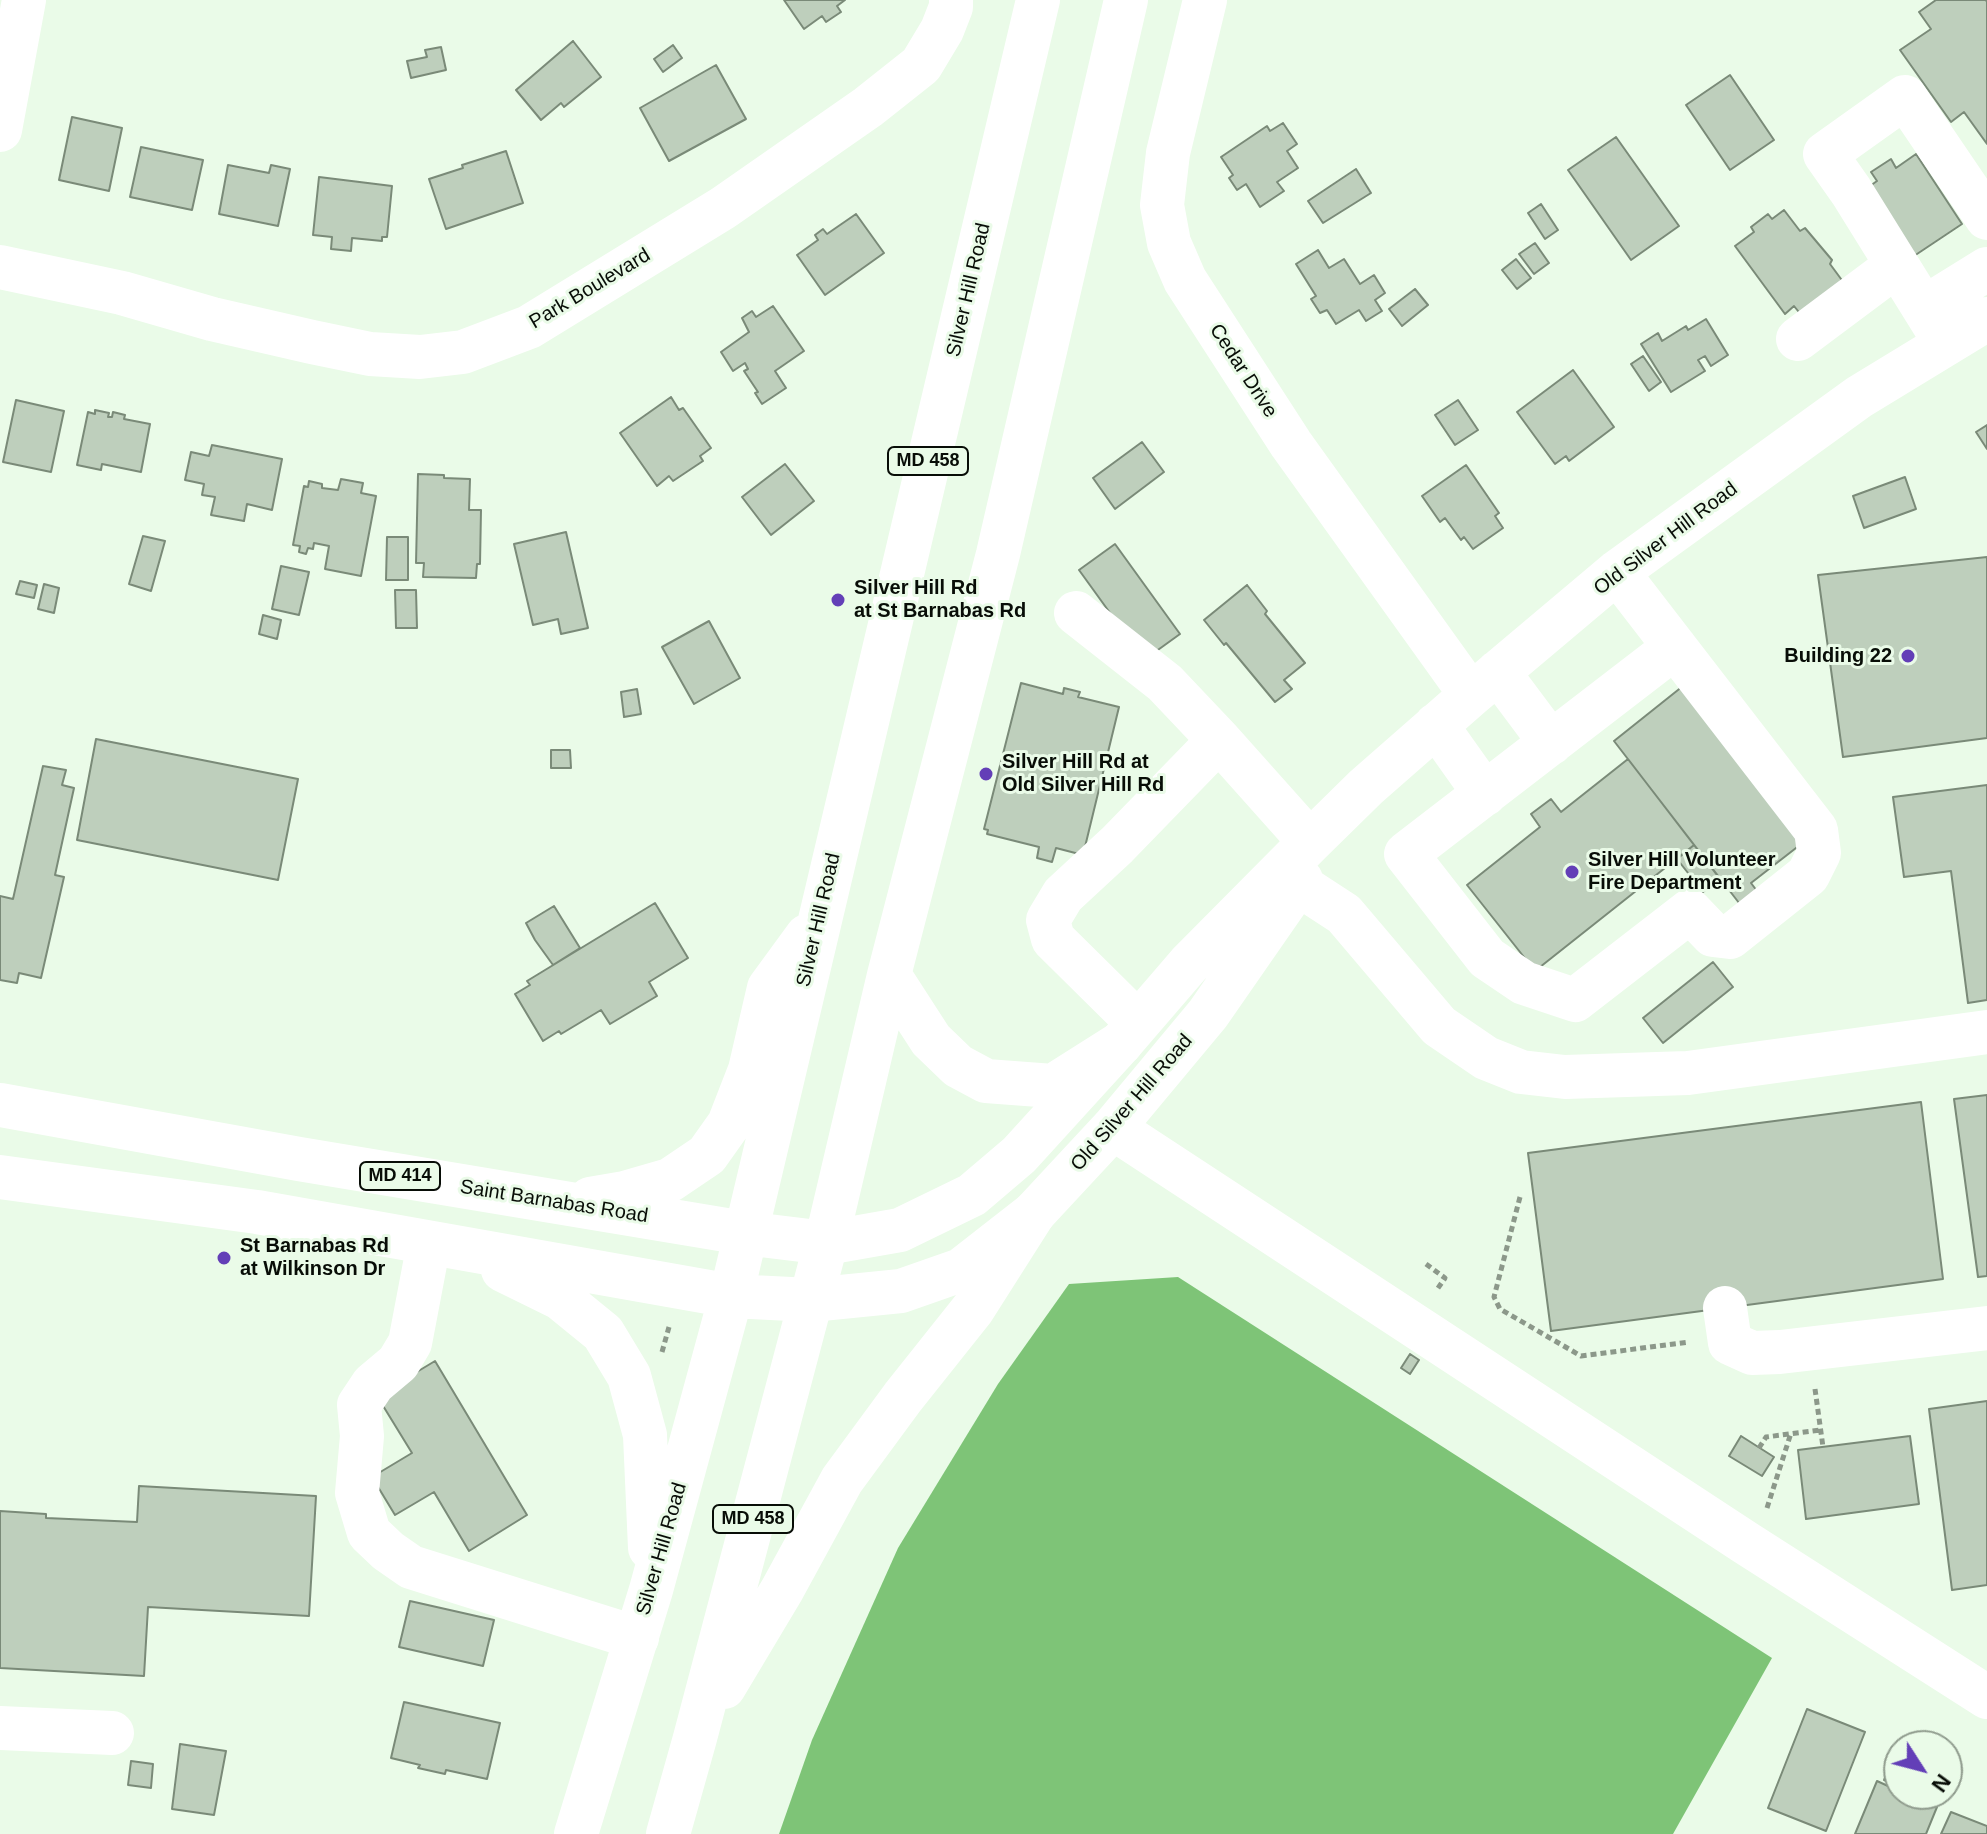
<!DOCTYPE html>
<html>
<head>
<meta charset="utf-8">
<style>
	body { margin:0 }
	#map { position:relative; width:1987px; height:1834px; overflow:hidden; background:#eafbe8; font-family:Helvetica,sans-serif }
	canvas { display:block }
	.north { position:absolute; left:1883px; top:1730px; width:80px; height:80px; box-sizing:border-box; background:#eafbe8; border:2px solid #909c8e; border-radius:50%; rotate:126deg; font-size:22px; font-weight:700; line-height:32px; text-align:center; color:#080d07 }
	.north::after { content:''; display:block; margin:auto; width:28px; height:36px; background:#633fb7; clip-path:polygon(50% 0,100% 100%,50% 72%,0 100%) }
</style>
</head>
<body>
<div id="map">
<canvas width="1987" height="1834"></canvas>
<div class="north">N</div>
</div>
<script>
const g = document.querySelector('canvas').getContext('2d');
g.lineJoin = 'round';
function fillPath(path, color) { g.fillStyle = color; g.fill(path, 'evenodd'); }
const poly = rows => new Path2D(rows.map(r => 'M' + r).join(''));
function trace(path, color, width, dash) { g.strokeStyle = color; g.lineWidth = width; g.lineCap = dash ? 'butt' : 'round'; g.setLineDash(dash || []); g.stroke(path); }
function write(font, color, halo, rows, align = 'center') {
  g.font = font + ' Helvetica,sans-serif'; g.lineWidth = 6; g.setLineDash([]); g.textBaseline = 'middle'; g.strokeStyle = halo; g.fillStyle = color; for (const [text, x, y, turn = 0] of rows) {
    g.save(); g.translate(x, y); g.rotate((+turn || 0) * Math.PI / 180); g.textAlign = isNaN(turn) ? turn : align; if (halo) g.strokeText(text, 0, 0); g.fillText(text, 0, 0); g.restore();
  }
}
const forest = poly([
	[1178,1277,1772,1658,1673,1834,779,1834,812,1740,898,1548,998,1384,1069,1284]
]);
const building = poly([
	[784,0,845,0,837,6,841,12,826,22,822,16,804,29,784,0],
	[1936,0,1986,0,1987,2,1987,144,1964,112,1951,122,1900,50,1931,29,1919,12,1936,0],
	[573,41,601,77,564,107,561,103,541,120,516,90,573,41],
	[673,45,682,58,663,72,654,59,673,45],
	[441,47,446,70,411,78,407,61,427,57,425,50,441,47],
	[716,65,746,119,669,161,640,108,716,65],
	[1730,75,1774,140,1730,170,1686,105,1730,75],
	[72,117,122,128,109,191,59,180,72,117],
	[1283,123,1297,144,1287,151,1298,168,1277,182,1284,191,1260,207,1246,184,1237,190,1229,178,1233,175,1221,157,1267,126,1270,131,1283,123],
	[1616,137,1679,226,1631,260,1568,170,1616,137],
	[141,147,203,160,192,210,130,197,141,147],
	[506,151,523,203,446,229,429,179,463,168,462,165,506,151],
	[1916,154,1962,224,1914,256,1870,186,1877,181,1871,172,1891,159,1896,168,1916,154],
	[228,165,269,173,271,165,290,169,278,226,219,214,228,165],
	[1356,169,1371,193,1323,223,1308,201,1356,169],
	[319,177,392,186,387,237,382,237,382,241,352,238,351,251,331,249,332,237,313,235,319,177],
	[1541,204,1558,230,1545,239,1528,213,1541,204],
	[1784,210,1800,231,1805,228,1832,260,1830,264,1844,283,1806,321,1794,306,1785,314,1735,246,1754,232,1751,227,1768,214,1772,219,1784,210],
	[856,214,884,253,825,295,797,255,818,240,815,235,823,229,827,234,856,214],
	[1535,243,1549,263,1534,274,1519,254,1535,243],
	[1318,250,1329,268,1344,259,1360,284,1374,275,1385,293,1375,300,1382,311,1366,321,1359,310,1336,324,1327,310,1320,313,1311,299,1316,296,1296,264,1318,250],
	[1516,259,1531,278,1517,289,1502,270,1516,259],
	[1415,289,1428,305,1402,326,1389,309,1415,289],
	[773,306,804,351,775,371,786,388,762,404,755,393,758,392,744,371,748,369,745,363,733,371,721,352,749,332,742,318,752,311,756,317,773,306],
	[1706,319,1728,355,1711,366,1705,356,1698,360,1705,371,1671,392,1641,344,1658,333,1662,341,1686,326,1688,330,1706,319],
	[1643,356,1661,382,1649,391,1631,364,1643,356],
	[1573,370,1614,427,1569,461,1566,456,1555,464,1517,412,1573,370],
	[671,397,679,410,683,408,711,448,700,456,703,461,673,481,669,476,657,486,620,433,671,397],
	[16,400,64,411,51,472,3,462,16,400],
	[1458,400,1478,430,1455,445,1435,415,1458,400],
	[95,410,109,413,108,417,112,417,113,412,125,415,124,419,150,424,141,472,102,464,101,470,77,465,88,412,95,414,95,410],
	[1987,425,1987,449,1976,432,1987,425],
	[1142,442,1164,472,1115,509,1093,478,1142,442],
	[212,445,282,459,272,510,247,504,244,521,211,515,215,497,202,495,204,484,185,480,191,452,209,456,212,445],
	[785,464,814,501,771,535,742,497,785,464],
	[1466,465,1499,513,1495,516,1503,528,1473,549,1464,537,1461,540,1445,518,1440,522,1422,496,1466,465],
	[418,474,444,475,444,478,470,479,469,510,481,510,480,564,477,564,476,578,423,577,424,563,416,563,418,474],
	[1905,477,1916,509,1864,528,1853,496,1905,477],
	[341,479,363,483,361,493,376,496,361,576,325,569,329,546,314,543,313,549,308,548,306,554,299,552,300,546,293,545,304,486,308,487,309,481,322,484,322,488,338,490,341,479],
	[566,532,588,628,561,634,558,619,533,625,514,544,566,532],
	[143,536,165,541,151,591,129,584,143,536],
	[387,537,408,537,408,580,386,580,387,537],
	[1115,544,1180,634,1144,660,1079,570,1115,544],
	[1987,557,1987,738,1843,757,1818,575,1987,557],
	[281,566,309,572,299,615,272,609,281,566],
	[20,581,37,585,34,598,16,594,20,581],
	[44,584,59,588,54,613,38,609,44,584],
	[1247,585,1267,611,1265,614,1305,663,1284,680,1292,689,1275,702,1226,643,1224,645,1204,620,1247,585],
	[395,590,416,590,417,628,396,628,395,590],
	[263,615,281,620,277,639,259,634,263,615],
	[709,621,740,678,694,704,662,647,709,621],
	[1021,683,1063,694,1064,688,1080,692,1078,697,1119,707,1083,855,1056,848,1052,862,1037,858,1039,847,987,834,988,830,984,829,1021,683],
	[1683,686,1805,841,1751,883,1763,899,1746,912,1614,741,1683,686],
	[637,689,641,714,624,717,621,692,637,689],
	[96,739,298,779,278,880,77,840,96,739],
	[551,750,570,750,571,768,551,768,551,750],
	[1628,759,1694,845,1535,971,1467,885,1540,827,1531,814,1551,799,1561,812,1628,759],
	[43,766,66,770,62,785,74,788,55,875,64,877,41,978,19,973,17,983,0,980,0,896,13,899,43,766],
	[1987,785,1987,1000,1968,1003,1951,871,1904,877,1893,797,1987,785],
	[1694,845,1720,879,1703,892,1677,859,1694,845],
	[655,903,688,958,649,982,657,996,610,1024,601,1010,561,1034,559,1031,543,1041,515,994,530,985,527,981,655,903],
	[554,906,580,948,553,965,535,940,526,923,554,906],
	[1713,962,1733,987,1663,1043,1643,1018,1713,962],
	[1987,1095,1987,1276,1978,1277,1954,1099,1987,1095],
	[1921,1102,1943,1279,1551,1331,1528,1153,1921,1102],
	[1410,1354,1419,1360,1410,1374,1401,1368,1410,1354],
	[435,1361,527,1515,469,1551,434,1492,395,1515,372,1477,412,1453,377,1396,435,1361],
	[1987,1401,1987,1585,1952,1590,1929,1409,1987,1401],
	[1741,1436,1774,1457,1762,1476,1729,1456,1741,1436],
	[1910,1436,1919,1504,1806,1519,1798,1450,1910,1436],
	[139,1486,316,1496,309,1616,148,1607,144,1676,0,1668,0,1511,46,1514,46,1518,137,1522,139,1486],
	[410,1601,494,1620,483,1666,399,1647,410,1601],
	[404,1702,500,1723,487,1779,446,1770,445,1774,418,1768,420,1765,391,1758,404,1702],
	[1807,1709,1865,1732,1826,1831,1768,1808,1807,1709],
	[180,1744,226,1751,214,1815,172,1809,180,1744],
	[1893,1757,1899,1759,1899,1786,1884,1780,1893,1757],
	[131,1761,153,1764,151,1788,128,1785,131,1761],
	[1877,1781,1899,1791,1899,1794,1907,1794,1937,1807,1926,1834,1855,1834,1877,1781],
	[1951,1812,1987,1826,1987,1834,1941,1834,1951,1812]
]);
const path = poly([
	[1520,1197,1494,1297,1500,1309,1581,1356,1689,1342],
	[1426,1264,1445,1278,1436,1291],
	[662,1352,669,1327],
	[1815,1389,1823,1447],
	[1759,1448,1766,1437,1820,1430],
	[1767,1508,1791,1433]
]);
const minor = poly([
	[1205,0,1168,153,1162,205,1169,243,1185,280,1291,444,1471,695],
	[0,130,24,0],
	[0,267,122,293,212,319,312,342,370,354,420,357,463,352,529,327,723,208,868,107,921,65,942,30,951,7,951,0],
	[1924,308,1987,269],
	[1798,339,1897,265],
	[1946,344,1851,191,1825,154,1905,97,1987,218],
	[1617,572,1816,830,1819,853,1808,875,1730,937,1713,935,1690,911,1575,1000,1524,983,1487,958,1406,854,1675,647],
	[1076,613,1165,683,1219,740,1310,842],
	[1498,672,1551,743],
	[1436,725,1485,794],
	[1298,884,1344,914,1439,1026,1486,1058,1521,1072,1565,1077,1688,1073,1987,1032],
	[1138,1023,1053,939,1048,920,1063,895,1117,845,1219,740],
	[1113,1128,1746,1543,1987,1697],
	[429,1243,410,1343,398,1363,373,1384,359,1405,362,1436,357,1493,369,1533,388,1551,411,1567,637,1638],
	[826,1243,900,1230,972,1195,1019,1155,1121,1043,1189,964,1310,842,1366,787,1471,695,1617,572,1859,397,1987,319],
	[811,1300,901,1291,961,1270,1034,1213,1113,1128,1208,1014,1301,880],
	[1725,1308,1730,1343,1752,1353,1780,1352,1987,1328],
	[0,1728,112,1733]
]);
const major = poly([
	[889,975,931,1040,958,1066,986,1081,1053,1086,1121,1043],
	[0,1105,299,1159,744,1233,826,1243],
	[0,1177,257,1212,731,1296,811,1300],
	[590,1199,625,1193,670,1180,707,1155,729,1124,750,1070,769,988,807,936],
	[503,1270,560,1298,603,1333,629,1376,645,1435,650,1548],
	[724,1687,782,1590,842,1480,903,1397,973,1309,1034,1213],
	[576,1834,651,1590,731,1296,1038,0],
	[668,1834,695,1738,826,1243,889,975,998,554,1126,0]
]);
const markers = [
	[838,600,8,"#633fb7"],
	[1908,656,8,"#633fb7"],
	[986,774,8,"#633fb7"],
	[1572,872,8,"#633fb7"],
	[224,1258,8,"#633fb7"]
];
const shields = [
	[928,461,80],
	[400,1176,80],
	[753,1519,80]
];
const shieldNames = [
	["MD 458",928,461],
	["MD 414",400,1176],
	["MD 458",753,1519]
];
const streetNames = [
	["Park Boulevard",590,289,-31],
	["Silver Hill Road",969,290,-77],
	["Cedar Drive",1243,371,57],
	["Old Silver Hill Road",1666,539,-37],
	["Silver Hill Road",819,920,-77],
	["Old Silver Hill Road",1132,1103,-49],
	["Saint Barnabas Road",554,1202,9],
	["Silver Hill Road",662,1549,-74]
];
const poiNames = [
	["Silver Hill Rd",854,588],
	["at St Barnabas Rd",854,611],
	["Building 22",1892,656,"right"],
	["Silver Hill Rd at",1002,762],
	["Old Silver Hill Rd",1002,785],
	["Silver Hill Volunteer",1588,860],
	["Fire Department",1588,883],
	["St Barnabas Rd",240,1246],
	["at Wilkinson Dr",240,1269]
];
fillPath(forest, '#7ec477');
fillPath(building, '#becfbc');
trace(building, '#7a8a78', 2);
trace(path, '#8c988a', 5, [6, 4]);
trace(minor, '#fff', 44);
trace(major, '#fff', 44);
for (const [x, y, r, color] of markers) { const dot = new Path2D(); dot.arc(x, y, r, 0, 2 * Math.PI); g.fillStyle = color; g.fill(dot); trace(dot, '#eafbe8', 3); }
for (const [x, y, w] of shields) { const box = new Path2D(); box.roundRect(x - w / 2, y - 14, w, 28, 6); g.fillStyle = '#eafbe8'; g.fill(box); trace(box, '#080d07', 2); }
write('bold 18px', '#080d07', null, shieldNames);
write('20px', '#080d07', '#eafbe8', streetNames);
write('bold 20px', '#080d07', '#eafbe8', poiNames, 'left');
</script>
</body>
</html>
